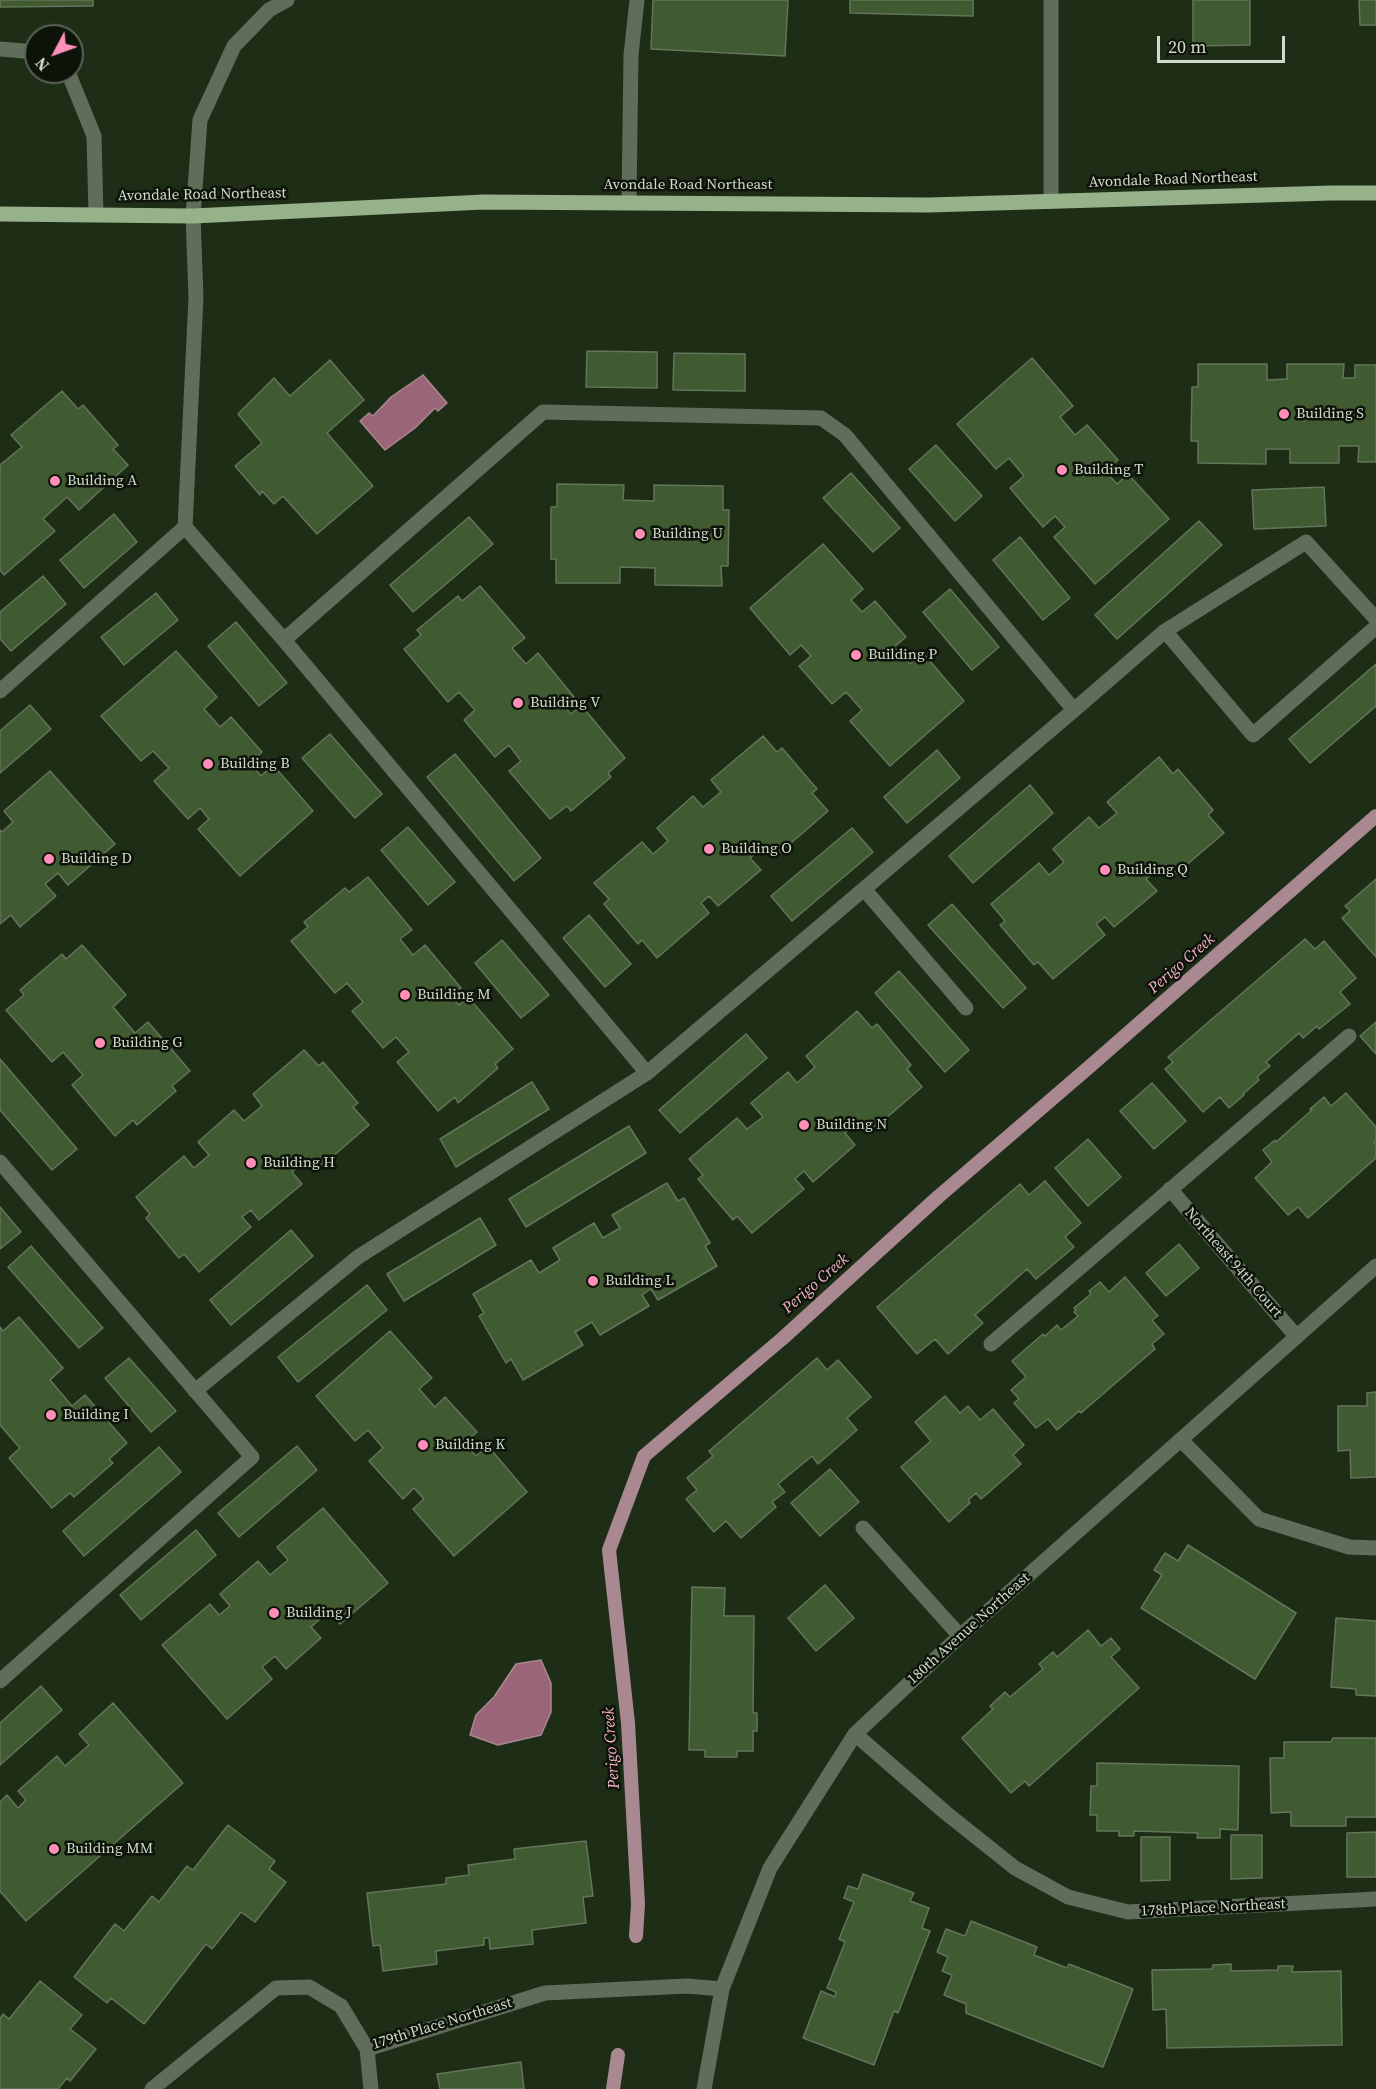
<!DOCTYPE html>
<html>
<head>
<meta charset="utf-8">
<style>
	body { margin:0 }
	#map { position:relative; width:1376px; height:2089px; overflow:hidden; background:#1e2d16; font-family:"Source Serif 4",serif }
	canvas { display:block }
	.north { position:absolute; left:24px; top:24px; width:60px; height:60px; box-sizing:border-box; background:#0d1309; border:2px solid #5b6357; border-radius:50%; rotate:229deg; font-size:16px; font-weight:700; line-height:24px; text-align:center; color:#d1dbcc }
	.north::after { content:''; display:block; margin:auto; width:21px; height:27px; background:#ff8eb9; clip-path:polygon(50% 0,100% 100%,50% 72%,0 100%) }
	.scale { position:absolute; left:1157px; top:36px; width:128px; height:27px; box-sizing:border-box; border:3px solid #d1dbcc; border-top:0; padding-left:8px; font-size:18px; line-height:21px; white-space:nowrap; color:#d1dbcc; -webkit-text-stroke:4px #0d1309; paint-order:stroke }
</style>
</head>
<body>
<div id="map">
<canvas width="1376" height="2089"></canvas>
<div class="north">N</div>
<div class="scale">20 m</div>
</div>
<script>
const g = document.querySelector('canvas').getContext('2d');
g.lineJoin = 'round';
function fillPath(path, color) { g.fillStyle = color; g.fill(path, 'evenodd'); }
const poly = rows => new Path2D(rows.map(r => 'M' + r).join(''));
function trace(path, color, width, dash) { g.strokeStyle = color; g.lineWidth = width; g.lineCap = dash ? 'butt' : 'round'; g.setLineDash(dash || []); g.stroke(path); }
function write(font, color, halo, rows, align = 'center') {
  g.font = font + ' "Source Serif 4",serif'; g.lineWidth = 5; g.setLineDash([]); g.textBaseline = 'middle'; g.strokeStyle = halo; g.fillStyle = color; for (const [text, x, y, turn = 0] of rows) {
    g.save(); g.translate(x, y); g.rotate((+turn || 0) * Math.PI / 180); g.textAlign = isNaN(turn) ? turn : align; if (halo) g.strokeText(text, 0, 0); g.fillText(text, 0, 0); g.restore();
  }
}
const water = poly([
	[423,375,447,403,438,411,435,408,415,428,385,450,360,421,369,413,373,416,391,397,423,375],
	[541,1660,551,1683,551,1712,541,1735,498,1745,470,1735,476,1715,494,1697,516,1664,541,1660]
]);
const stream = poly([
	[636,1936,638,1904,628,1723,609,1550,644,1456,783,1338,938,1197,1088,1068,1376,816],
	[613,2089,618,2055]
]);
const building = poly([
	[0,0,93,0,93,6,0,7,0,0],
	[653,0,788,0,785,56,651,49,653,0],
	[850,0,973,0,973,16,850,13,850,0],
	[1193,0,1250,0,1250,45,1193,46,1193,0],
	[1359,0,1376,0,1376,25,1360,25,1359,0],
	[587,351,657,352,657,388,586,387,587,351],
	[674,353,745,354,745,391,673,390,674,353],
	[1032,358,1073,406,1060,417,1075,435,1087,425,1118,460,1105,471,1117,484,1128,474,1169,519,1095,584,1054,537,1065,527,1055,516,1043,527,1010,488,1024,476,1009,458,996,469,957,424,1032,358],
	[330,360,364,400,327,433,373,486,317,534,283,496,274,504,262,491,260,495,235,466,262,443,238,414,274,378,290,396,330,360],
	[1198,364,1267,364,1267,380,1287,379,1287,364,1344,364,1343,378,1355,378,1355,365,1376,365,1376,462,1358,462,1359,446,1339,446,1339,463,1290,463,1290,449,1266,449,1266,464,1198,463,1198,441,1191,441,1192,387,1198,387,1198,364],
	[62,391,78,409,83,405,118,445,113,449,128,465,79,510,67,497,43,519,55,531,4,575,0,570,0,465,22,447,11,435,62,391],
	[936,445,982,496,955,521,909,469,936,445],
	[851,473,900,528,873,552,823,498,851,473],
	[557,484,624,485,623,500,654,501,654,485,723,486,723,510,729,510,728,566,721,566,722,586,655,585,655,568,620,567,620,583,556,583,556,559,551,559,551,507,557,507,557,484],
	[1324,487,1326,526,1254,529,1252,490,1324,487],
	[114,514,137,542,84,588,60,560,114,514],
	[469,517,493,544,413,612,390,585,469,517],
	[1199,521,1222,545,1117,639,1095,615,1199,521],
	[1020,537,1070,598,1043,620,993,560,1020,537],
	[823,544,863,589,851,600,862,612,875,601,906,637,894,647,910,664,923,653,964,701,890,766,850,721,862,710,846,692,832,704,799,666,811,656,801,645,790,655,750,608,823,544],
	[43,576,66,604,11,651,0,639,0,612,43,576],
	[480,586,525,638,512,648,526,664,538,653,574,697,563,705,571,714,581,705,625,758,608,773,611,777,571,811,567,806,550,819,509,771,521,761,509,745,495,757,464,720,475,710,459,692,448,702,404,649,421,635,417,630,458,596,462,601,480,586],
	[950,589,999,647,972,670,923,612,950,589],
	[156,593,178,620,124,665,101,637,156,593],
	[236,622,287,683,259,706,208,646,236,622],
	[176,651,217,697,204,709,220,727,231,717,262,752,250,763,261,776,273,765,313,811,240,876,198,829,209,819,200,808,188,819,154,781,169,768,153,751,141,761,101,716,176,651],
	[1376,664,1376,706,1310,763,1289,739,1376,664],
	[30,705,51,729,0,773,0,731,30,705],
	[330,734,382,794,355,818,302,758,330,734],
	[763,736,777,752,782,748,817,789,812,793,828,811,776,856,766,844,750,858,761,870,718,906,709,896,701,903,709,913,657,958,642,940,638,944,604,904,609,899,594,883,642,842,653,854,668,841,657,828,693,796,703,807,721,792,711,780,763,736],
	[937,750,960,778,907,823,884,797,937,750],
	[455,754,541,858,514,881,427,777,455,754],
	[1159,757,1173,774,1178,769,1213,810,1208,815,1224,833,1171,878,1162,865,1146,879,1157,891,1114,927,1105,917,1096,924,1105,935,1053,979,1038,962,1034,965,1000,925,1005,921,991,904,1039,863,1049,875,1064,862,1053,849,1089,817,1099,828,1117,813,1107,802,1159,757],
	[50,771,115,844,68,885,58,873,45,884,56,896,20,927,11,915,0,924,0,830,2,832,13,822,4,811,50,771],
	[1030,785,1053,813,973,883,949,856,1030,785],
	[408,827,455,882,428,905,381,850,408,827],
	[852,828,873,852,792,921,771,896,852,828],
	[368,877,412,930,400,939,413,955,425,945,461,988,451,996,459,1005,468,997,513,1049,495,1064,498,1068,458,1103,455,1097,438,1111,397,1062,409,1052,396,1037,383,1048,352,1011,363,1002,347,983,335,993,291,941,308,927,304,922,345,888,349,892,368,877],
	[1376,879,1376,957,1342,918,1350,911,1345,906,1376,879],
	[952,904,1026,988,1003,1008,928,925,952,904],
	[589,915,631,964,605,987,563,938,589,915],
	[1305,939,1315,949,1324,941,1356,978,1340,992,1350,1004,1319,1029,1317,1026,1303,1038,1299,1033,1266,1062,1270,1066,1257,1077,1259,1080,1243,1094,1244,1095,1229,1108,1220,1097,1203,1112,1165,1069,1173,1062,1168,1057,1305,939],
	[502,940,549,995,521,1018,475,963,502,940],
	[82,945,126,995,113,1007,135,1033,148,1022,190,1071,172,1086,176,1091,137,1125,133,1120,115,1136,72,1085,83,1075,63,1052,52,1062,6,1010,24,995,20,990,62,954,66,959,82,945],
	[899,971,969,1050,945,1072,875,993,899,971],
	[857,1011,872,1028,877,1024,911,1065,907,1069,922,1087,870,1132,860,1120,845,1133,855,1145,813,1182,804,1171,795,1179,804,1189,752,1233,737,1216,733,1220,698,1179,703,1175,689,1159,737,1118,747,1129,763,1117,751,1103,788,1072,797,1083,815,1067,806,1056,857,1011],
	[1376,1022,1376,1054,1360,1036,1376,1022],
	[746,1034,767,1058,680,1133,659,1110,746,1034],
	[304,1050,319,1066,323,1062,358,1103,353,1107,369,1125,317,1170,307,1158,292,1172,302,1184,259,1220,251,1210,242,1217,251,1227,199,1272,184,1254,179,1258,146,1218,150,1214,136,1197,184,1156,194,1168,209,1155,198,1142,234,1110,244,1121,262,1106,253,1094,304,1050],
	[0,1059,77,1149,52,1170,0,1110,0,1059],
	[532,1082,549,1109,456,1167,440,1139,532,1082],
	[1152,1083,1186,1121,1154,1149,1120,1111,1152,1083],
	[1346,1093,1376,1127,1376,1140,1374,1142,1376,1144,1376,1158,1308,1218,1298,1207,1288,1215,1255,1178,1272,1162,1263,1150,1275,1140,1276,1142,1312,1110,1310,1109,1324,1097,1331,1106,1346,1093],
	[629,1126,646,1153,526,1227,509,1199,629,1126],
	[1088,1139,1121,1177,1088,1206,1055,1168,1088,1139],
	[1045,1181,1081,1223,1065,1237,1074,1247,1036,1279,1027,1269,975,1315,983,1323,948,1354,935,1339,917,1354,877,1307,1020,1184,1029,1195,1045,1181],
	[667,1183,678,1201,684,1198,710,1243,705,1246,717,1266,658,1300,651,1289,642,1295,649,1306,600,1335,592,1322,575,1332,583,1345,523,1380,511,1359,506,1363,479,1316,484,1313,473,1294,531,1260,539,1273,560,1260,553,1248,594,1223,603,1238,620,1228,612,1215,667,1183],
	[0,1207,21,1232,0,1249,0,1207],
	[480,1218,496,1245,404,1301,387,1274,480,1218],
	[291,1230,313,1256,231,1325,210,1300,291,1230],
	[1179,1244,1199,1268,1166,1296,1146,1273,1179,1244],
	[31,1246,103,1328,79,1348,8,1267,31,1246],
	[1125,1277,1158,1316,1152,1320,1164,1334,1152,1344,1155,1349,1081,1413,1079,1411,1057,1430,1048,1419,1036,1428,1014,1403,1019,1399,1011,1390,1026,1377,1012,1361,1043,1334,1045,1336,1057,1325,1061,1330,1078,1316,1074,1312,1076,1310,1074,1308,1091,1294,1089,1291,1100,1282,1109,1292,1125,1277],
	[367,1285,387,1310,298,1382,278,1357,367,1285],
	[19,1317,63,1368,50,1380,72,1406,85,1395,127,1443,109,1459,113,1463,74,1497,70,1493,52,1508,9,1458,20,1448,0,1425,0,1327,3,1331,19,1317],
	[390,1331,432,1378,419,1389,435,1407,445,1397,477,1432,464,1443,476,1456,488,1446,527,1492,454,1556,413,1509,424,1499,414,1488,403,1499,369,1461,383,1448,368,1430,355,1441,316,1396,390,1331],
	[129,1358,176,1411,151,1432,105,1378,129,1358],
	[817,1358,827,1370,838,1360,871,1397,847,1418,857,1430,818,1464,812,1456,778,1484,785,1492,772,1502,776,1507,741,1538,726,1521,714,1532,686,1499,697,1490,687,1478,713,1456,709,1451,817,1358],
	[1376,1392,1376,1477,1351,1478,1350,1450,1338,1451,1338,1406,1367,1406,1367,1393,1376,1392],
	[945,1396,960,1413,968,1406,980,1420,993,1409,1024,1445,1013,1455,1021,1464,981,1499,976,1493,968,1500,970,1503,949,1522,901,1467,931,1441,915,1422,945,1396],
	[297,1446,317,1470,239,1537,218,1513,297,1446],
	[159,1447,181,1472,84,1556,63,1531,159,1447],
	[830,1469,859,1502,820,1536,791,1503,830,1469],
	[323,1508,388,1583,340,1624,329,1611,311,1627,321,1638,286,1669,275,1656,262,1667,272,1679,227,1719,162,1645,210,1604,219,1615,230,1606,220,1594,258,1561,270,1575,288,1560,277,1547,323,1508],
	[196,1530,216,1555,141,1620,120,1595,196,1530],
	[1188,1545,1296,1613,1255,1679,1141,1608,1162,1575,1154,1570,1165,1553,1178,1561,1188,1545],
	[825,1585,854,1618,816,1651,788,1618,825,1585],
	[692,1587,725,1588,724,1616,754,1616,753,1713,757,1713,757,1731,753,1731,753,1751,737,1751,737,1757,705,1757,705,1750,689,1750,692,1587],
	[1336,1618,1376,1621,1376,1696,1356,1695,1356,1689,1331,1687,1336,1618],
	[1088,1630,1101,1646,1111,1638,1120,1649,1111,1657,1139,1688,1029,1786,1025,1781,1011,1793,962,1738,993,1709,990,1706,1005,1692,1010,1697,1043,1669,1039,1664,1053,1652,1057,1657,1088,1630],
	[41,1686,62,1710,0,1765,0,1723,41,1686],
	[113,1703,183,1783,26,1921,0,1891,0,1802,7,1795,18,1808,26,1800,18,1791,57,1756,65,1766,89,1745,79,1734,113,1703],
	[1333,1738,1376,1738,1376,1817,1346,1817,1346,1826,1291,1826,1291,1812,1271,1813,1270,1758,1284,1758,1284,1742,1331,1742,1333,1738],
	[1097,1763,1239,1766,1238,1830,1220,1829,1220,1838,1197,1838,1198,1833,1134,1831,1134,1836,1119,1836,1119,1831,1097,1831,1097,1815,1090,1815,1091,1786,1097,1786,1097,1763],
	[228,1825,275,1861,269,1869,286,1882,255,1922,241,1912,212,1949,206,1944,144,2024,111,1998,107,2003,74,1977,115,1924,124,1931,152,1896,159,1902,187,1866,193,1870,228,1825],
	[1376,1832,1376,1877,1347,1877,1347,1833,1376,1832],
	[1231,1835,1262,1835,1262,1878,1231,1879,1231,1835],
	[1141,1837,1170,1837,1170,1880,1141,1881,1141,1837],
	[586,1841,593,1896,583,1897,586,1923,532,1930,533,1944,490,1949,489,1938,484,1938,484,1945,436,1951,437,1964,383,1971,380,1945,373,1946,367,1893,446,1884,446,1878,469,1875,468,1865,515,1859,514,1849,586,1841],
	[863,1874,914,1893,910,1901,929,1908,922,1928,930,1931,898,2013,894,2011,874,2065,803,2038,821,1991,835,1997,836,1992,827,1988,845,1942,839,1939,854,1902,844,1898,848,1886,858,1889,863,1874],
	[971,1921,1037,1947,1034,1955,1067,1968,1069,1964,1133,1989,1103,2067,966,2013,966,2004,944,1995,952,1975,942,1971,948,1957,937,1952,946,1929,965,1936,971,1921],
	[1231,1964,1231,1971,1278,1970,1278,1966,1293,1966,1292,1972,1341,1971,1342,2045,1167,2048,1166,2009,1153,2010,1152,1970,1212,1969,1213,1965,1231,1964],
	[40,1981,82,2015,70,2029,96,2049,70,2081,67,2078,58,2089,0,2089,0,2019,3,2014,9,2019,40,1981],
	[521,2062,524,2089,440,2089,437,2074,521,2062]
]);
const minor = poly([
	[0,49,36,52],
	[68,72,94,136,96,214],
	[1051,201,1051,0],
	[629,203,631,55,637,0],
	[185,527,196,297,193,216,200,120,234,46,269,10,287,0],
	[1165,631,1253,735,1376,627],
	[0,691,185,527,284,640,543,412,821,418,845,435,1074,710,1165,631,1306,542,1376,619],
	[864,889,1074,710],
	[647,1073,864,889,966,1008],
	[0,1162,252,1457,0,1681],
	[1170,1189,1296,1336],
	[991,1344,1349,1036],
	[195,1391,358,1257,647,1073,284,640],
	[1181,1440,1259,1519,1349,1547,1376,1548],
	[863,1528,960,1636],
	[855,1734,946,1813,1015,1868,1068,1897,1128,1912,1376,1899],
	[367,2049,545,1993,687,1986,722,1989],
	[152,2089,276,1988,309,1987,341,2006,367,2049,371,2089],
	[704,2089,722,1989,770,1868,855,1734,960,1636,1376,1266]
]);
const major = poly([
	[0,214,193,216,484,202,929,205,1331,193,1376,193]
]);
const markers = [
	[1284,414,6,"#ff8eb9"],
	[1062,470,6,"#ff8eb9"],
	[55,481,6,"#ff8eb9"],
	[640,534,6,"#ff8eb9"],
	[856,655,6,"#ff8eb9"],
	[518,703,6,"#ff8eb9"],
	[208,764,6,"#ff8eb9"],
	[709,849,6,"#ff8eb9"],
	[49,859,6,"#ff8eb9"],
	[1105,870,6,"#ff8eb9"],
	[405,995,6,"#ff8eb9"],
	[100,1043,6,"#ff8eb9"],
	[804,1125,6,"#ff8eb9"],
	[251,1163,6,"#ff8eb9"],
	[593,1281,6,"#ff8eb9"],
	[51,1415,6,"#ff8eb9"],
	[423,1445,6,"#ff8eb9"],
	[274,1613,6,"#ff8eb9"],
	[54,1849,6,"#ff8eb9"]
];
const streetNames = [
	["Avondale Road Northeast",1173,180,-2],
	["Avondale Road Northeast",688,185],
	["Avondale Road Northeast",202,195,-1],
	["Northeast 94th Court",1233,1263,49],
	["180th Avenue Northeast",969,1629,-42],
	["178th Place Northeast",1213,1908,-3],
	["179th Place Northeast",442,2024,-17]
];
const poiNames = [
	["Building S",1296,414],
	["Building T",1074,470],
	["Building A",67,481],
	["Building U",652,534],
	["Building P",868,655],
	["Building V",530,703],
	["Building B",220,764],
	["Building O",721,849],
	["Building D",61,859],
	["Building Q",1117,870],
	["Building M",417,995],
	["Building G",112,1043],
	["Building N",816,1125],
	["Building H",263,1163],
	["Building L",605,1281],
	["Building I",63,1415],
	["Building K",435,1445],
	["Building J",286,1613],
	["Building MM",66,1849]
];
const waterNames = [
	["Perigo Creek",1182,964,-41],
	["Perigo Creek",816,1284,-41],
	["Perigo Creek",612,1748,-94]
];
fillPath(water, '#9a6578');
trace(water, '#aa8891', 1.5);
trace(stream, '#aa8891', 14);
fillPath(building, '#405b31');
trace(building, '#63755a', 1.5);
trace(minor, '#606d5a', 15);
trace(major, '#97b18a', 15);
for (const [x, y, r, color] of markers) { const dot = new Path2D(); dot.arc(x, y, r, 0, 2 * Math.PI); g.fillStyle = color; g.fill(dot); trace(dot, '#0d1309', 2); }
write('15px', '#d1dbcc', '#0d1309', streetNames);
write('15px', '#d1dbcc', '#0d1309', poiNames, 'left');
write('italic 16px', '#f7b4cb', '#0d1309', waterNames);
</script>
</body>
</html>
